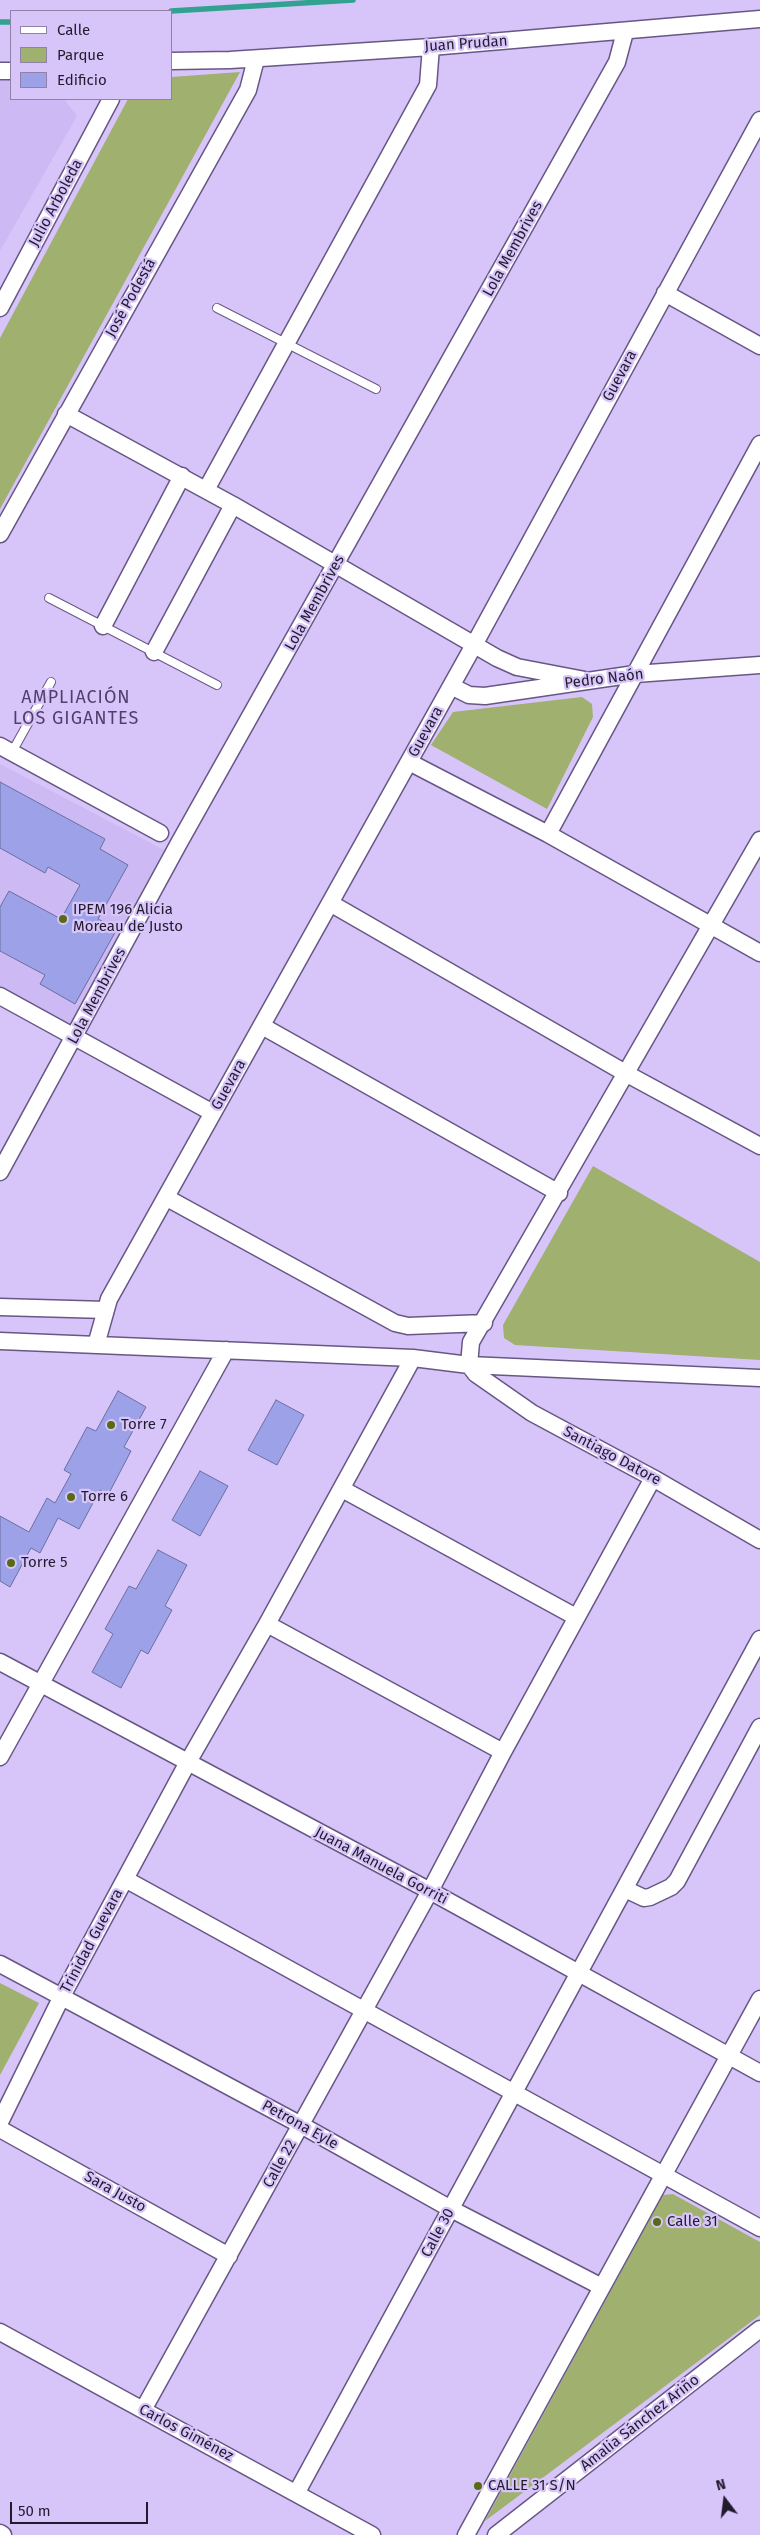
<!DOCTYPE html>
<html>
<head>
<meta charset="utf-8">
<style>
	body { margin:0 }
	#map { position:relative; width:760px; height:2535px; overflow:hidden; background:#d7c5fa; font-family:"Fira Sans",sans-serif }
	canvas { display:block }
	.legend { position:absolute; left:10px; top:10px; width:162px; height:90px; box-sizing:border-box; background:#d7c5fa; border:1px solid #8f81a8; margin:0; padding:6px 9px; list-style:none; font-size:15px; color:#221b2e }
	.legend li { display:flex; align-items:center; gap:10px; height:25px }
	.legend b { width:25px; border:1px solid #8f81a8 }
	.north { position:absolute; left:700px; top:2475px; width:50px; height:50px; -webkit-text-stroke:4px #d7c5fa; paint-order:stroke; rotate:345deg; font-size:14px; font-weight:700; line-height:20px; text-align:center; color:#221b2e }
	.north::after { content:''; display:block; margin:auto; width:18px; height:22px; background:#221b2e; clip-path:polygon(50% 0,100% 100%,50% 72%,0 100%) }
	.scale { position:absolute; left:10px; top:2502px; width:138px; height:22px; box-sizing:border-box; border:2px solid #221b2e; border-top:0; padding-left:6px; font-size:15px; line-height:18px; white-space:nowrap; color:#221b2e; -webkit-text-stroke:4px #d7c5fa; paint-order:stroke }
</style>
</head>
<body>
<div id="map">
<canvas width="760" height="2535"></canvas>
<ul class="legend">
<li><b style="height:6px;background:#fff"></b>Calle</li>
<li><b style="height:14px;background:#9fb06f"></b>Parque</li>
<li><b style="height:14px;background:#9ca1e8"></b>Edificio</li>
</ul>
<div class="north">N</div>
<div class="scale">50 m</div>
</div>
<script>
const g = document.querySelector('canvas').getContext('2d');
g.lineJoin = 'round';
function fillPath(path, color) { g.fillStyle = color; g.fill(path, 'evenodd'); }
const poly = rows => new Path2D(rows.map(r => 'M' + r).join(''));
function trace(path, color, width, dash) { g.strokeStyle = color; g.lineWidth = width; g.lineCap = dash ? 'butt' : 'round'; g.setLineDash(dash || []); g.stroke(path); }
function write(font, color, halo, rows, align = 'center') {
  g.font = font + ' "Fira Sans",sans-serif'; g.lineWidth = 4.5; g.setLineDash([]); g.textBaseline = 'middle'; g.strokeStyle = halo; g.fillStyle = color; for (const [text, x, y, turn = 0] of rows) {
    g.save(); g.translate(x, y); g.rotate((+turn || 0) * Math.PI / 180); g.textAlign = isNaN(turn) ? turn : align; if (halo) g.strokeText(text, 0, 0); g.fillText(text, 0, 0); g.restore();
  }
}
const built = poly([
	[11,80,11,99,64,99,77,116,0,251,0,81],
	[0,764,164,850,68,1028,0,988]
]);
const green = poly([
	[240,72,0,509,0,338,128,99,171,99,171,77],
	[582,697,592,704,593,717,547,809,431,745,453,712],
	[593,1166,760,1262,760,1360,515,1345,504,1338,503,1325],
	[0,1983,39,2003,0,2075],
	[673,2194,760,2242,760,2315,485,2521,663,2195]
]);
const stream = poly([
	[171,11,353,0],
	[0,22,11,22]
]);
const building = poly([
	[0,782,105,839,100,849,128,865,98,919,117,929,75,1004,40,984,45,975,0,951,0,907,9,891,61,919,80,885,48,867,45,873,0,848,0,782],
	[118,1391,146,1407,124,1447,131,1451,108,1495,100,1490,79,1529,58,1518,40,1553,31,1548,10,1587,0,1581,0,1516,29,1532,47,1498,55,1503,71,1474,64,1470,87,1427,96,1431,118,1391],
	[276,1400,304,1415,277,1465,248,1450,276,1400],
	[200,1471,228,1486,200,1536,172,1520,200,1471],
	[158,1550,187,1565,165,1606,172,1610,148,1654,141,1650,121,1688,92,1672,113,1634,105,1629,129,1586,136,1589,158,1550]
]);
const service = poly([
	[217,308,376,389],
	[49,598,217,685],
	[12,752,51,682]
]);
const minor = poly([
	[171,61,230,60,431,47,760,19],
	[0,71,11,71],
	[665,293,760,346],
	[0,308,111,99],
	[66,414,233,505,497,658,517,667,585,680],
	[206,490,428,85,431,47],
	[0,534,248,90,256,59],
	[103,626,182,476],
	[154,652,233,505],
	[451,686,469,695,485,696,635,674,760,665],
	[0,746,160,833],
	[409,762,548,834,760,953],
	[548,834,760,444],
	[330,903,627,1074,760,1146],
	[0,996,213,1113],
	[262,1026,559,1193],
	[0,1172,179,843,617,62,625,32],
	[167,1198,395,1323,408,1326,484,1323],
	[0,1307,106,1310],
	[0,1341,413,1358,469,1365,760,1378],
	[96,1345,109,1299,474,645,760,120],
	[469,1365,471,1342,760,840],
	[469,1365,476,1374,532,1413,653,1478,760,1540],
	[342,1489,576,1617],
	[267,1624,503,1752],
	[0,1662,430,1891,760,2073],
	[0,1757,226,1350],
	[125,1879,760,2228],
	[625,1889,644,1898,650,1897,671,1887,677,1881,760,1727],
	[0,1964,301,2125,451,2209,600,2286],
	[0,2122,61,1998,188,1762,267,1624,413,1358],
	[0,2129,229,2256],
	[0,2332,372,2535],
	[143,2410,430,1891,503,1752,653,1478],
	[297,2492,760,1639],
	[0,2533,3,2535],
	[466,2535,760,1999],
	[496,2535,760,2329]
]);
const markers = [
	[63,919,5,"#596a14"],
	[111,1425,5,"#596a14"],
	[71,1497,5,"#596a14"],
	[11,1563,5,"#596a14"],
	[657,2222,5,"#596a14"],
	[478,2486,5,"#596a14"]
];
const streetNames = [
	["Juan Prudan",466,44,-4],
	["Julio Arboleda",56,203,-62],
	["Lola Membrives",513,249,-61],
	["José Podestá",131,298,-61],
	["Guevara",620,376,-62],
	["Lola Membrives",315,603,-61],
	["Pedro Naón",604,679,-7],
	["Guevara",426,732,-61],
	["Lola Membrives",97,996,-62],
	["Guevara",229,1085,-61],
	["Santiago Datore",612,1456,28],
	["Juana Manuela Gorriti",381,1866,28],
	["Trinidad Guevara",92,1941,-62],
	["Petrona Eyle",300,2125,29],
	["Calle 22",280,2164,-61],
	["Sara Justo",115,2192,29],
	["Calle 30",438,2233,-62],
	["Amalia Sánchez Ariño",640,2423,-38],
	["Carlos Giménez",186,2433,28]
];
const poiNames = [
	["IPEM 196 Alicia",73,910],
	["Moreau de Justo",73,927],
	["Torre 7",121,1425],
	["Torre 6",81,1497],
	["Torre 5",21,1563],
	["Calle 31",667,2222],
	["CALLE 31 S/N",488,2486]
];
const quarterNames = [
	["AMPLIACIÓN",76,698],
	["LOS GIGANTES",76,719]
];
fillPath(built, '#cdb9f3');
fillPath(green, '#9fb06f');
trace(stream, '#31a290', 5.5);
fillPath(building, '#9ca1e8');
trace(building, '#6b6f9f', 1);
trace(service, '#675785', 10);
trace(minor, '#675785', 19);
trace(service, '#fff', 8);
trace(minor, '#fff', 16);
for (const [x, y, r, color] of markers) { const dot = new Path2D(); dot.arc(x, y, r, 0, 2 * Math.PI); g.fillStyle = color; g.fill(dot); trace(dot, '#d7c5fa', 2); }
write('15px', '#221b2e', '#d7c5fa', streetNames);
write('15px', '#221b2e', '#d7c5fa', poiNames, 'left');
g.letterSpacing = '1px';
write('18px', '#503f6b', '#d7c5fa', quarterNames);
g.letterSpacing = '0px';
</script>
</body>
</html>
